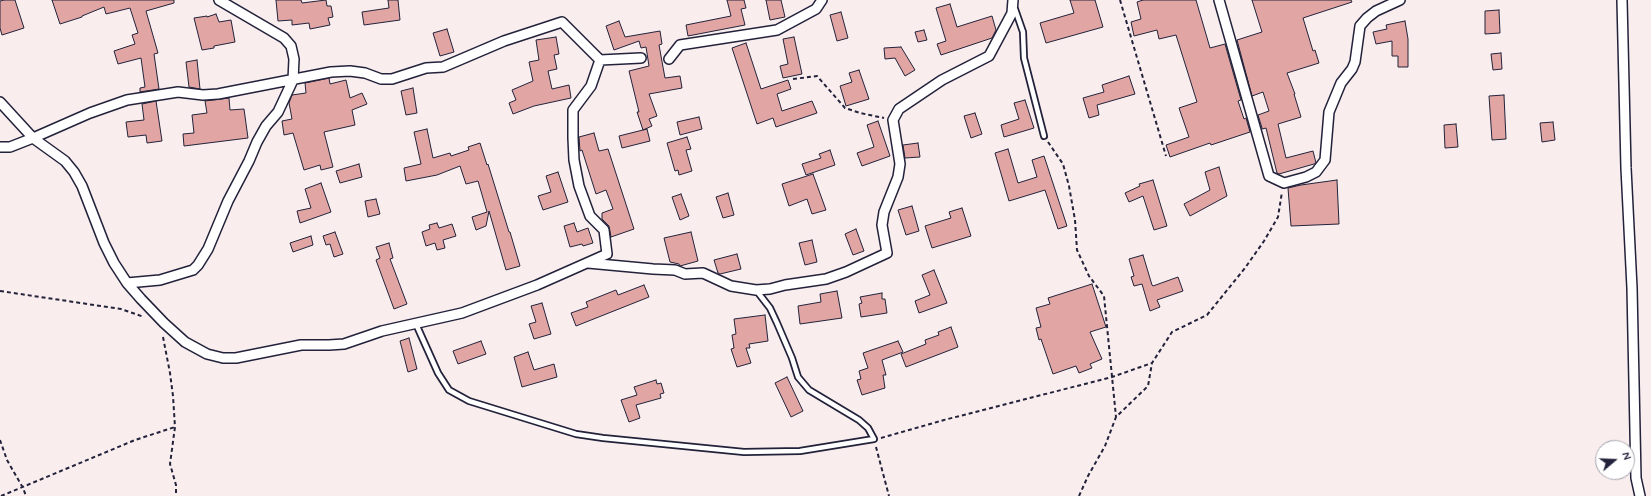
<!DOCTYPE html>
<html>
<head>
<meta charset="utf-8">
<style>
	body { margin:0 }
	#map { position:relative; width:1651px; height:496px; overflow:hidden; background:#f9eded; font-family:Mynerve,sans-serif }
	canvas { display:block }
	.north { position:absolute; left:1595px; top:440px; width:40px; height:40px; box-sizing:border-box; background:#fff; border:1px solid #a7a7b1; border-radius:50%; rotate:71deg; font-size:11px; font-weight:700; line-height:16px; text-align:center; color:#22223b }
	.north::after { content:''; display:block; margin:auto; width:14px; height:18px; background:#22223b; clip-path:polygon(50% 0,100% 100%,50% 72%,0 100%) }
</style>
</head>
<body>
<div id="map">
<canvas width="1651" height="496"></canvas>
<div class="north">N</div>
</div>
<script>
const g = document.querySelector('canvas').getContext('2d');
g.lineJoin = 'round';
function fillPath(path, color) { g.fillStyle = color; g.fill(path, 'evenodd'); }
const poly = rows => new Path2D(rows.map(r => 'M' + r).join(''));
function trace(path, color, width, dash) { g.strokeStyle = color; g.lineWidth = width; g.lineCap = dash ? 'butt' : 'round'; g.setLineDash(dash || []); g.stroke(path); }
const building = poly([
	[4,0,15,0,24,28,2,35,0,28,0,1,4,0],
	[52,0,174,0,174,3,146,11,158,53,154,54,159,89,140,92,140,88,145,87,141,58,118,64,114,51,135,44,132,35,138,33,130,8,106,14,104,7,82,16,82,17,60,24,52,0],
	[276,0,301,0,302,3,326,0,327,6,331,6,333,17,328,18,330,25,310,29,309,23,292,25,292,20,278,21,276,0],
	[388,0,398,0,400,20,364,25,362,12,389,8,388,0],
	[727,0,744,0,746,8,741,9,745,25,688,36,686,25,731,16,727,0],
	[766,0,781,0,785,17,770,20,766,0],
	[1070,0,1095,0,1103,27,1046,43,1040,23,1074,13,1070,0],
	[1143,0,1196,0,1210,48,1225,44,1241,100,1238,101,1244,119,1246,118,1250,132,1211,145,1210,143,1170,157,1166,145,1189,137,1179,108,1197,102,1176,35,1159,39,1157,30,1134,36,1131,22,1141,19,1137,2,1143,0],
	[1252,0,1351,0,1352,2,1303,18,1313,51,1315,50,1319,63,1287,73,1295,94,1294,94,1301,117,1278,124,1286,158,1313,151,1316,163,1314,164,1279,174,1277,173,1266,128,1262,129,1262,128,1258,115,1269,111,1263,92,1252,96,1237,40,1262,32,1252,0],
	[950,4,957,27,992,16,996,30,992,38,941,55,937,44,946,41,936,8,950,4],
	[1499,10,1500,33,1485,34,1485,11,1499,10],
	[841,12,848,38,837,41,830,15,841,12],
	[216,14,219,22,231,20,235,42,214,46,214,48,202,50,194,18,207,16,207,17,216,14],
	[619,21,625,37,660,31,662,44,659,45,665,78,680,76,682,88,649,94,657,116,649,119,652,126,643,130,637,112,639,112,629,71,649,66,646,47,641,48,639,41,614,50,606,26,619,21],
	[1405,21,1408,39,1408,67,1398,67,1398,56,1392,56,1392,41,1376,44,1373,32,1387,29,1386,25,1405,21],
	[447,29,454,52,440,56,433,33,447,29],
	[924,30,927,40,918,42,915,32,924,30],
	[556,37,559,54,554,55,557,69,548,71,552,89,569,85,571,98,534,106,513,114,509,103,516,100,512,90,533,81,529,62,539,60,536,40,556,37],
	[794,37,802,74,783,78,780,66,788,64,783,39,794,37],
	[746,43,761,89,788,80,791,89,777,94,782,111,812,101,817,113,776,127,773,118,757,124,732,48,746,43],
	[901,47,915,70,905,76,895,58,885,59,884,48,901,47],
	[1501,53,1502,69,1493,70,1491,54,1501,53],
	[197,60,200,89,189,87,186,62,197,60],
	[859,70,869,99,846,106,840,86,852,82,849,73,859,70],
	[1129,76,1135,94,1097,105,1099,115,1089,118,1083,98,1104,92,1102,85,1129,76],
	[329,78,330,84,346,80,350,98,362,93,367,104,352,110,355,125,324,132,333,167,321,170,320,165,304,170,293,133,284,135,282,121,292,119,289,103,292,95,306,93,305,83,329,78],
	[413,88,417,113,406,115,401,91,413,88],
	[1504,95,1506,139,1492,140,1489,96,1504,95],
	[229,98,230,110,244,109,248,138,184,146,183,134,194,133,192,115,207,113,205,101,229,98],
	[1025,100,1034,128,1004,137,1001,125,1019,119,1014,103,1025,100],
	[156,101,162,141,147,143,146,135,128,137,126,122,144,120,142,104,156,101],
	[975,113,982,134,971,138,964,116,975,113],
	[699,117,702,129,680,135,677,122,699,117],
	[878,121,890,156,862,166,857,153,874,147,867,125,878,121],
	[1553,122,1555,140,1542,142,1540,123,1553,122],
	[1456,124,1458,147,1445,148,1444,125,1456,124],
	[427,129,433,158,450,153,451,156,469,150,468,147,480,143,487,165,488,164,509,232,510,232,520,266,506,270,489,211,486,226,476,230,472,217,487,212,478,181,466,184,460,166,437,175,406,181,404,168,421,164,414,132,427,129],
	[647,129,650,141,622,148,619,136,647,129],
	[594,133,599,151,608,149,634,229,611,237,609,226,602,219,602,213,613,209,606,190,596,194,582,150,580,151,579,137,594,133],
	[687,137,691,149,686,150,692,171,679,175,678,170,675,171,667,143,687,137],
	[918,143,920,157,905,158,903,145,918,143],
	[1008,149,1018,183,1037,177,1032,160,1044,156,1067,226,1058,229,1045,190,1009,201,995,153,1008,149],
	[830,150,835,165,806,175,802,164,821,158,819,154,830,150],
	[359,164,362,177,340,183,336,171,359,164],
	[1219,167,1227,196,1190,216,1184,204,1210,190,1205,172,1219,167],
	[558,172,568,202,543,210,538,196,551,192,546,176,558,172],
	[813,174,826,210,812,214,807,199,789,206,782,184,813,174],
	[1153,180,1167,226,1154,230,1143,196,1129,202,1125,193,1140,186,1139,184,1153,180],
	[1337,180,1339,224,1291,226,1288,188,1301,185,1337,180],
	[321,183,331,212,300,223,297,211,311,208,305,189,321,183],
	[728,193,734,215,723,218,716,197,728,193],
	[681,194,689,216,680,220,672,197,681,194],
	[376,199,380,214,368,217,365,201,376,199],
	[912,206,919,231,906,235,898,210,912,206],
	[962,208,971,236,932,248,925,226,951,218,949,212,962,208],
	[437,223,439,228,452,224,456,236,443,240,445,248,437,250,435,243,426,246,422,232,430,229,429,225,437,223],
	[574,223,577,232,588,228,593,243,583,246,582,244,570,247,564,226,574,223],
	[856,229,864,251,853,255,845,234,856,229],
	[335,232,343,254,334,257,330,244,326,245,323,236,335,232],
	[691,232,698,261,680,266,679,264,670,262,664,238,691,232],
	[311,236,313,245,293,252,290,243,311,236],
	[812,240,817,262,805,265,799,243,812,240],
	[389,243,393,258,390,259,407,304,394,309,376,260,380,258,376,247,389,243],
	[737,254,741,269,720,274,718,273,714,260,737,254],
	[1143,255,1152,285,1153,286,1178,277,1183,291,1157,300,1160,307,1150,311,1142,284,1134,286,1131,277,1134,276,1129,259,1143,255],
	[934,270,947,303,919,313,915,301,930,295,922,275,934,270],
	[1092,284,1106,327,1090,332,1102,359,1090,364,1092,368,1079,373,1076,366,1053,374,1041,339,1039,340,1036,328,1041,327,1036,308,1050,304,1048,298,1092,284],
	[644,285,649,297,576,326,571,313,588,307,586,302,616,290,618,295,644,285],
	[837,291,842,318,800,324,798,306,821,302,820,294,837,291],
	[882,293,882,299,885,299,887,313,861,317,859,304,862,303,860,297,882,293],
	[542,303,551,334,534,339,529,324,536,322,531,306,542,303],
	[765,315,768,341,749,344,750,348,746,348,751,363,737,367,731,349,734,348,732,335,736,334,734,319,765,315],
	[951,327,958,347,906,367,901,354,926,344,925,340,939,335,938,332,951,327],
	[409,338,417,369,408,372,400,341,409,338],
	[481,341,486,354,458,364,453,351,481,341],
	[898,341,903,352,882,360,886,375,883,375,885,388,862,395,857,380,861,379,859,371,868,368,863,353,898,341],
	[528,352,534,370,554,364,557,377,522,387,514,357,528,352],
	[787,377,803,411,791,417,775,383,787,377],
	[656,380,657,384,661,383,664,393,660,394,661,398,636,405,640,418,629,422,621,400,637,395,634,387,656,380]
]);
const path = poly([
	[1120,0,1166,156],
	[793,79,817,76,845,108,860,113,884,118],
	[1048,142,1063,164,1069,186,1075,220,1077,250,1089,276,1104,296,1116,417],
	[0,291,121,309,144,317],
	[163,337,170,373,173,396,175,427,170,464,176,485,176,496],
	[881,438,944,420,1112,377,1152,363],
	[0,440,7,460,23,488,26,496],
	[876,447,889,496],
	[1,496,135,440,175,427],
	[1079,496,1088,476,1105,446,1116,417,1148,386,1152,363,1172,332,1207,315,1245,268,1264,241,1278,217,1282,192]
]);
const lane = poly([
	[1015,9,1023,32,1024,58,1044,136],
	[416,324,438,373,449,390,469,401,576,434,603,438,744,452,800,451,874,439,868,428,859,420,809,390,798,377,792,358,777,323,770,308,756,290]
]);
const street = poly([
	[1219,0,1269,176,1284,183,1306,177,1316,172,1325,160,1329,112,1341,83,1352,69,1355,62,1360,26,1367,18,1376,11,1400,0],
	[1622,0,1626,168,1632,288,1636,478,1640,496],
	[669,59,680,45,777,30,816,9,822,0],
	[0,102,33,138,65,161,74,172,82,186,104,243,114,263,127,283,141,299,164,323,185,342,207,354,223,358,236,358,301,345,329,345,344,344,382,331,462,313,537,285,607,254,604,230,590,216,579,186,574,160,573,138,573,110,591,86,600,60],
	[0,147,10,147,33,138,90,113,127,100,178,92,203,95,218,94,331,72,350,71,365,73,381,79,392,79,426,68,443,67,504,41,562,22,600,60,641,58],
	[588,263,653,269,675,270,685,274,703,273,731,286,756,290,770,289,785,285,826,279,846,272,887,253,882,225,884,212,898,177,900,164,893,120,899,109,942,80,989,56,1012,13,1013,0],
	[127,283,160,280,193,270,198,265,208,249,228,201,249,161,257,142,266,126,278,112,293,80,294,59,291,46,284,38,219,0]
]);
fillPath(building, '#e1a6a3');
trace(building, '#22223b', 1);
trace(lane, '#22223b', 8);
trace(street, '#22223b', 12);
trace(path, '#22223b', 2, [4, 3]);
trace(lane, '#fff', 4.5);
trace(street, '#fff', 9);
</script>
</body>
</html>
